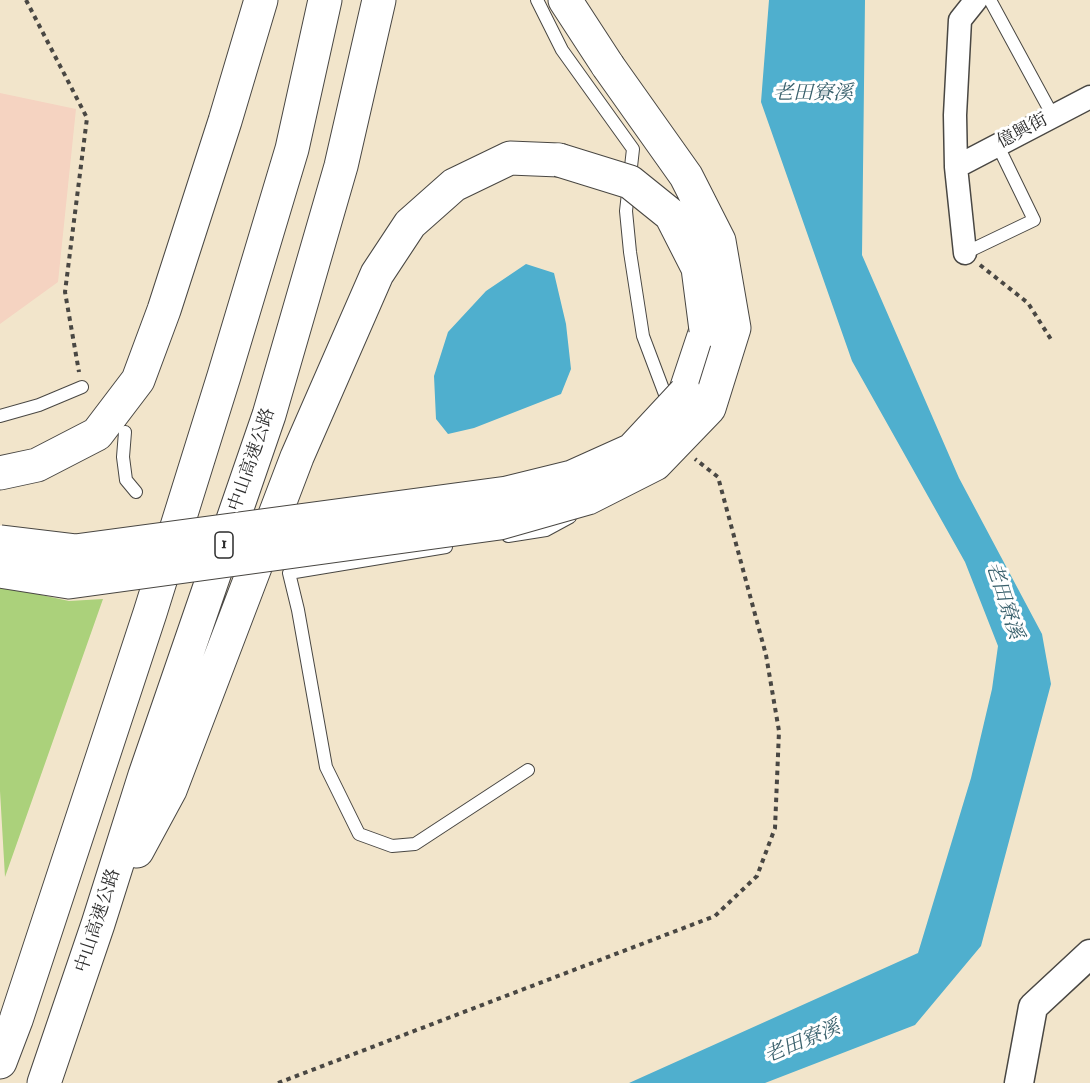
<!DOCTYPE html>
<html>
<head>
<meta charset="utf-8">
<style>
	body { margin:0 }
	canvas { display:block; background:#f2e5cb }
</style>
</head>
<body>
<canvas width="1090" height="1083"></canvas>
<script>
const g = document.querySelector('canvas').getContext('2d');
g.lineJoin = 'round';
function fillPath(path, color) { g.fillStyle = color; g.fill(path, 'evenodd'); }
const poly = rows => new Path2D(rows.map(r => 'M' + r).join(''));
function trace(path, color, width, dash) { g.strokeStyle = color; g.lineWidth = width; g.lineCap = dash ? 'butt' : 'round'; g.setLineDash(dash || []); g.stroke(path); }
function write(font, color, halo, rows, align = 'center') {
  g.font = font + ' "IM FELL Double Pica","Noto Serif TC",serif'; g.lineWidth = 6; g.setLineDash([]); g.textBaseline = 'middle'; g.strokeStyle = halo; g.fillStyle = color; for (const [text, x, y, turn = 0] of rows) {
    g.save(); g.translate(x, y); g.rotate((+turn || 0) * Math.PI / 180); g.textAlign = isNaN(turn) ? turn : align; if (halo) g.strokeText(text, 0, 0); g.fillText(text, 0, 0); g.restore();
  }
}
const built = poly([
	[0,93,76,109,58,282,0,324]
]);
const green = poly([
	[0,586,69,601,103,599,5,877,0,791]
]);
const water = poly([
	[769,0,865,0,862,255,959,478,1042,634,1051,684,981,946,915,1025,765,1083,629,1083,918,953,971,778,992,689,998,646,965,562,852,361,761,102],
	[526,264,554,273,566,324,571,369,561,394,474,428,448,434,436,419,434,376,448,332,486,291]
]);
const path = poly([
	[26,0,87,118,65,292,79,372],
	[980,265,1028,303,1052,341],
	[278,1083,715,916,757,876,775,828,779,731,766,655,718,477,695,459]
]);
const service = poly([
	[537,0,562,50,633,149,626,211,630,252,643,336,669,405],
	[990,0,1053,116],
	[965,253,1034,220,998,146],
	[0,416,39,405,82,387],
	[125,432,123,457,126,480,136,492],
	[508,536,546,530,570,517],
	[446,547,289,573,298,610,326,767,359,834,392,846,415,844,528,770]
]);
const minor = poly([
	[956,167,1090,97],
	[965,253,956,167,955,115,960,20,976,0]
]);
const tertiary = poly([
	[1019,1083,1033,1007,1090,954]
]);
const motorway = poly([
	[565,0,608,66],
	[685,393,706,330],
	[0,473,37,465,97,434,138,380,164,310,225,121,261,0],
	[137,851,170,790,297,457,377,274,410,224,454,185,510,158,559,160],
	[0,1062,16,1020,150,613,224,376,292,149,325,0],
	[44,1083,98,924,145,775,269,415,341,166,379,0]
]);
const motorwayBridge = poly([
	[559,160,630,182,671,215,698,268,706,330],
	[0,542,75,551,507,493,572,477,632,450,685,393],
	[0,571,69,582,500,523,588,498,655,464,709,408,734,328,719,241,686,176,608,66]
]);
const shields = [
	[224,545,18]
];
const shieldNames = [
	["1",224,545]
];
const streetNames = [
	["億興街",1023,132,-28],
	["中山高速公路",253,460,-71],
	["中山高速公路",99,921,-72]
];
const waterNames = [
	["老田寮溪",813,95],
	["老田寮溪",1003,601,72],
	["老田寮溪",803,1043,-23]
];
fillPath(built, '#f5d3c1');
fillPath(green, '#abd17b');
fillPath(water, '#4fafce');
trace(service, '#494743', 14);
trace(minor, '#494743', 25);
trace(tertiary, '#494743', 31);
trace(motorway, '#494743', 35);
trace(path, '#494743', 4, [4.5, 4.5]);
trace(service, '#fff', 12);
trace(minor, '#fff', 22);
trace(tertiary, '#fff', 28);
trace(motorway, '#fff', 33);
trace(motorwayBridge, '#494743', 35, []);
trace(motorwayBridge, '#fff', 33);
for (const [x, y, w] of shields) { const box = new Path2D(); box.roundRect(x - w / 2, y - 13, w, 26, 4.5); g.fillStyle = '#fff'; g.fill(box); trace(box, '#2b2b2b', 1.5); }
write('bold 16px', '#2b2b2b', null, shieldNames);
write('18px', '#2b2b2b', '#fff', streetNames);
write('italic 20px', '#39606c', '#fff', waterNames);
</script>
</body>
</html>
